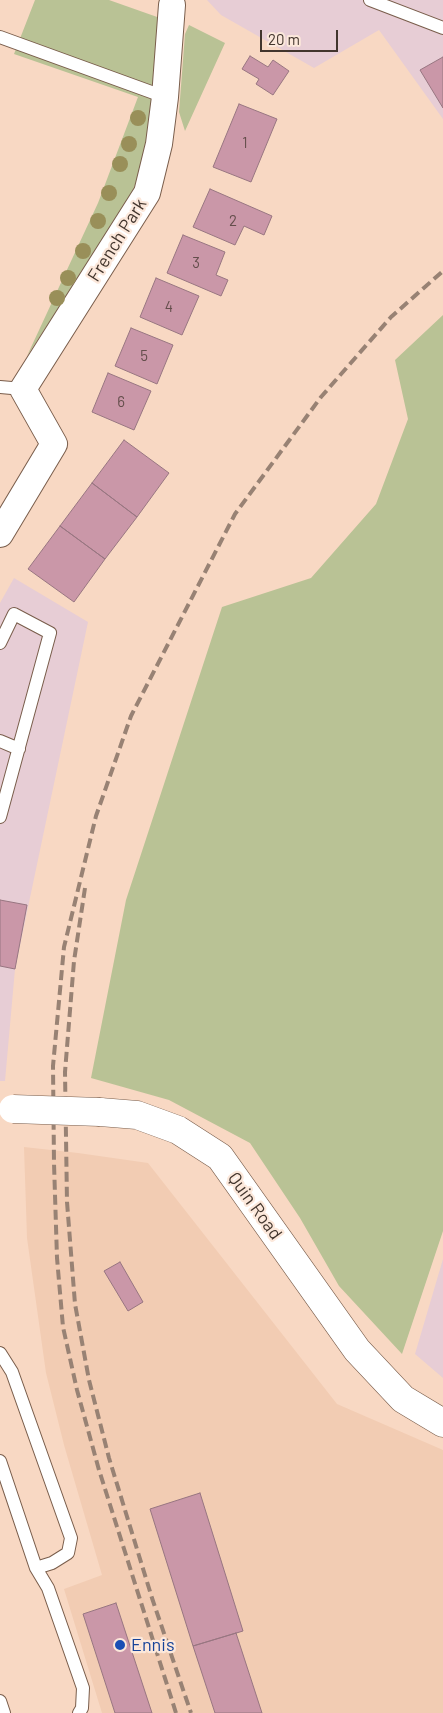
<!DOCTYPE html>
<html>
<head>
<meta charset="utf-8">
<style>
	body { margin:0 }
	#map { position:relative; width:443px; height:1713px; overflow:hidden; background:#f8d8c3; font-family:Barlow,sans-serif }
	canvas { display:block }
	.scale { position:absolute; left:260px; top:30px; width:78px; height:22px; box-sizing:border-box; border:2px solid #42352d; border-top:0; padding-left:6px; font-size:15px; line-height:18px; white-space:nowrap; color:#42352d; -webkit-text-stroke:4px #fce8db; paint-order:stroke }
</style>
</head>
<body>
<div id="map">
<canvas width="443" height="1713"></canvas>
<div class="scale">20 m</div>
</div>
<script>
const g = document.querySelector('canvas').getContext('2d');
g.lineJoin = 'round';
function fillPath(path, color) { g.fillStyle = color; g.fill(path, 'evenodd'); }
const poly = rows => new Path2D(rows.map(r => 'M' + r).join(''));
function trace(path, color, width, dash) { g.strokeStyle = color; g.lineWidth = width; g.lineCap = dash ? 'butt' : 'round'; g.setLineDash(dash || []); g.stroke(path); }
function write(font, color, halo, rows, align = 'center') {
  g.font = font + ' Barlow,sans-serif'; g.lineWidth = 4.5; g.setLineDash([]); g.textBaseline = 'middle'; g.strokeStyle = halo; g.fillStyle = color; for (const [text, x, y, turn = 0] of rows) {
    g.save(); g.translate(x, y); g.rotate((+turn || 0) * Math.PI / 180); g.textAlign = isNaN(turn) ? turn : align; if (halo) g.strokeText(text, 0, 0); g.fillText(text, 0, 0); g.restore();
  }
}
const built = poly([
	[24,1147,78,1153,148,1163,337,1404,443,1450,443,1713,102,1713,64,1589,102,1575,64,1445,46,1373,27,1238]
]);
const industrial = poly([
	[207,0,443,0,443,119,379,30,314,68,221,15],
	[14,578,88,622,15,969,5,1081,0,1081,0,603],
	[443,1259,443,1378,415,1354]
]);
const green = poly([
	[35,0,109,0,160,18,153,124,131,198,27,356,98,203,138,97,14,54],
	[189,25,225,43,185,131,179,112,185,34],
	[443,315,443,1231,402,1354,339,1286,300,1218,250,1143,169,1100,91,1078,126,900,222,607,311,578,376,504,408,419,395,360]
]);
const building = poly([
	[250,56,268,67,273,60,289,71,273,95,256,84,259,79,242,69,250,56],
	[443,57,443,108,420,70,443,57],
	[239,104,277,119,251,182,213,167,239,104],
	[210,189,272,216,264,235,244,226,235,245,193,227,210,189],
	[183,235,225,252,216,275,228,280,221,296,167,273,183,235],
	[156,278,199,296,182,335,140,317,156,278],
	[131,328,173,345,157,384,115,366,131,328],
	[108,373,151,391,134,430,92,412,108,373],
	[124,440,169,473,137,517,92,483,124,440],
	[92,483,137,517,105,559,60,526,92,483],
	[60,526,105,559,74,602,28,569,60,526],
	[0,900,27,905,15,969,0,966,0,900],
	[120,1262,143,1302,128,1311,104,1271,120,1262],
	[200,1493,243,1631,193,1646,150,1509,200,1493],
	[116,1603,132,1652,152,1713,115,1713,83,1614,116,1603],
	[236,1633,262,1713,215,1713,193,1646,236,1633]
]);
const service = poly([
	[370,0,443,28],
	[0,37,165,97],
	[0,387,23,389],
	[0,643,14,614,50,633,0,817],
	[0,741,19,749],
	[0,1353,12,1372,71,1538,68,1553,52,1563,36,1568],
	[0,1461,36,1568,48,1588,83,1688,82,1708,79,1713],
	[0,1701,4,1713]
]);
const minor = poly([
	[0,534,54,444,23,389,147,193,159,144,165,97,172,5]
]);
const secondary = poly([
	[100,1112,137,1115,178,1130,220,1157,357,1350,403,1399,443,1423]
]);
const rail = poly([
	[85,888,74,961,65,1072,67,1202,75,1304,89,1380,109,1458,152,1598,191,1713],
	[176,1713,99,1470,77,1390,63,1327,57,1258,54,1163,53,1066,64,947,96,816,131,716,235,514,321,397,391,317,443,271]
]);
const secondaryBridge = poly([
	[13,1109,100,1112]
]);
const trees = [
	[138,118],
	[129,144],
	[120,164],
	[109,193],
	[98,221],
	[83,251],
	[68,278],
	[57,298]
];
const markers = [
	[120,1645,6,"#1a4fb4"]
];
const numberNames = [
	["1",245,143],
	["2",233,221],
	["3",196,263],
	["4",169,307],
	["5",144,356],
	["6",121,402]
];
const streetNames = [
	["French Park",117,240,-58],
	["Quin Road",255,1206,54]
];
const transitNames = [
	["Ennis",131,1645]
];
fillPath(built, '#f2ccb3');
fillPath(industrial, '#e7cdd5');
fillPath(green, '#b9c295');
fillPath(building, '#ca97a8');
trace(building, '#987681', 1);
trace(service, '#795d4b', 14);
trace(minor, '#795d4b', 28);
trace(secondary, '#795d4b', 29);
trace(service, '#fff', 12);
trace(minor, '#fff', 26);
trace(secondary, '#fff', 28);
trace(rail, '#988274', 4, [10, 5]);
trace(secondaryBridge, '#795d4b', 29, []);
trace(secondaryBridge, '#fff', 28);
g.fillStyle = '#998f59';
for (const [x, y] of trees) { g.beginPath(); g.arc(x, y, 8, 0, 2 * Math.PI); g.fill(); }
for (const [x, y, r, color] of markers) { const dot = new Path2D(); dot.arc(x, y, r, 0, 2 * Math.PI); g.fillStyle = color; g.fill(dot); trace(dot, '#fce8db', 2); }
write('15px', '#644e4c', null, numberNames);
write('18px', '#42352d', '#fce8db', streetNames);
write('18px', '#164399', '#fce8db', transitNames, 'left');
</script>
</body>
</html>
